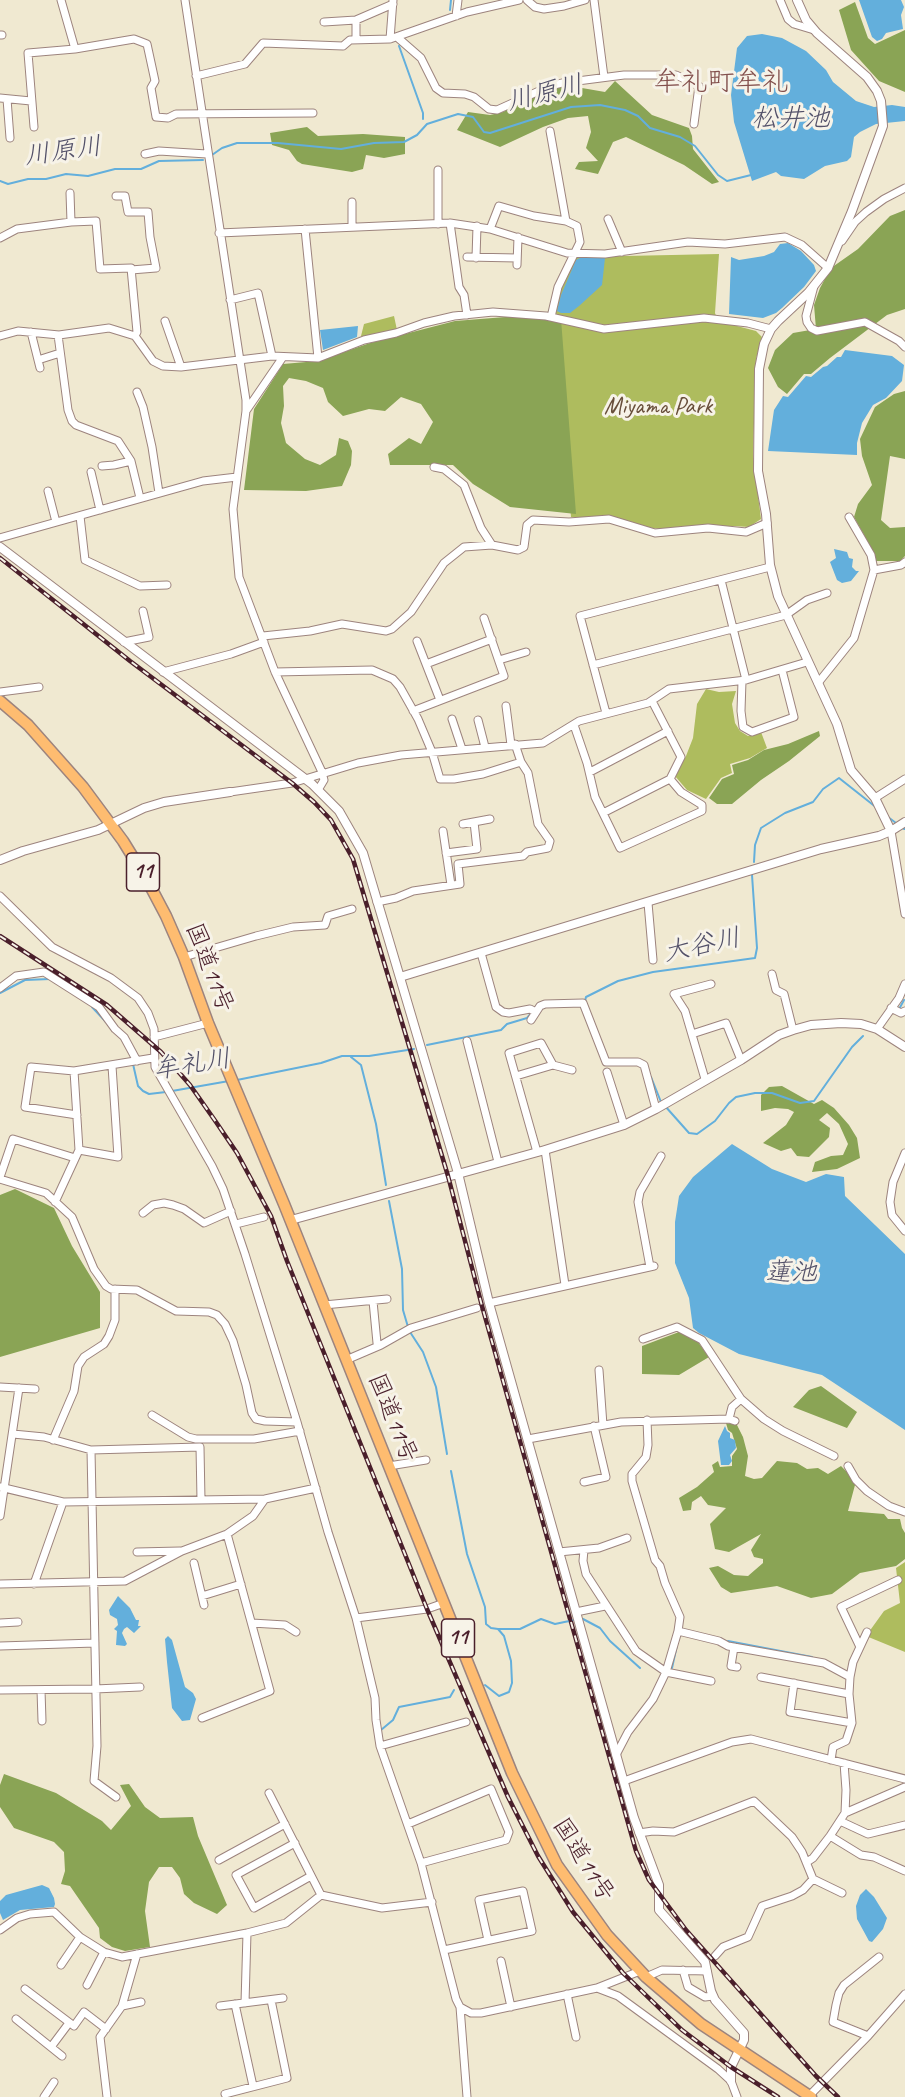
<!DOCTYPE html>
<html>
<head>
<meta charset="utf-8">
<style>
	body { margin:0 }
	canvas { display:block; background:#f0e9d1 }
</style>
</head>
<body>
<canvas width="905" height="2097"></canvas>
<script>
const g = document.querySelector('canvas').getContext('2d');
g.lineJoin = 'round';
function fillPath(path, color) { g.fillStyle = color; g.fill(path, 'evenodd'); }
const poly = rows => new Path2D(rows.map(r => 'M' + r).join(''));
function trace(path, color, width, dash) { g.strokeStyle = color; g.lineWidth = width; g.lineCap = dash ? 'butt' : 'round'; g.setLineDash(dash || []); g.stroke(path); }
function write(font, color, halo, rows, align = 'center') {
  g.font = font + ' Caveat,"Klee One",sans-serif'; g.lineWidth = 6; g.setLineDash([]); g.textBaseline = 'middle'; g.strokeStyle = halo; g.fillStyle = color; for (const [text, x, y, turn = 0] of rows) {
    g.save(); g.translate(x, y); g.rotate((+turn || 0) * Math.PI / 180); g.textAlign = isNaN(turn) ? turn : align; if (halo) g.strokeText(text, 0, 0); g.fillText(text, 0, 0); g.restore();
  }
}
const green = poly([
	[719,254,715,313,718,321,756,331,762,337,756,359,753,455,761,519,749,527,734,526,660,529,571,517,555,315,561,289,577,257],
	[394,316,397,330,367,338,361,336,364,324],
	[706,689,719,692,736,691,732,704,735,723,740,731,748,736,761,732,767,748,750,758,730,764,732,773,721,778,706,799,687,790,675,776,686,756,693,738,697,704],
	[905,1562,905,1652,866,1636,884,1611,900,1603,896,1568]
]);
const forest = poly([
	[855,2,868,38,875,44,905,30,905,92,879,81,851,50,839,10],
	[615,81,652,115,689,128,692,136,693,149,719,182,712,184,684,165,626,137,613,142,598,174,575,169,579,162,598,161,586,148,591,132,588,116,568,118,543,127,500,147,457,130,468,112,490,115,503,112,533,95,557,87,582,88,605,92],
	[307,127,318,136,363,134,405,137,405,154,384,158,366,155,363,169,352,172,302,164,297,161,289,150,272,145,270,133],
	[905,210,905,309,887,315,830,358,811,374,804,374,787,394,778,387,768,368,775,350,793,333,816,329,814,305,820,288,831,268,858,249,890,216],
	[518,316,561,319,576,514,510,507,473,484,453,465,390,465,388,454,409,438,421,444,433,422,421,404,401,397,385,411,369,409,343,416,328,402,323,388,306,381,289,378,283,386,284,406,281,423,286,443,305,459,320,465,336,455,339,438,348,441,352,451,351,465,342,486,306,491,244,490,254,409,283,364,318,361,370,343,455,321],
	[905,391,905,459,890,456,881,520,890,528,905,527,905,556,900,561,876,561,869,544,854,517,858,504,872,485,862,456,860,439,875,407,894,394],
	[819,731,820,736,789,761,761,780,732,804,717,804,709,798,722,779,734,774,732,765,748,760,764,750,788,744],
	[782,1086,814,1104,822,1100,834,1108,849,1125,857,1138,860,1158,837,1169,812,1172,815,1162,831,1156,843,1155,848,1144,839,1124,827,1113,819,1120,830,1128,829,1137,809,1157,797,1156,791,1148,781,1151,763,1143,786,1125,794,1112,788,1109,775,1108,761,1111,761,1095,769,1087],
	[15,1189,54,1208,72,1246,100,1292,100,1328,0,1357,0,1195],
	[679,1332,698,1342,709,1357,679,1375,642,1374,642,1346],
	[821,1386,857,1412,847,1428,793,1407,809,1390],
	[726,1423,737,1425,743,1437,748,1456,745,1476,754,1479,762,1478,777,1461,797,1463,807,1469,818,1468,828,1474,841,1466,847,1472,855,1485,848,1511,884,1514,888,1519,900,1519,902,1528,905,1533,905,1559,896,1566,860,1573,832,1594,811,1598,777,1586,731,1593,721,1587,709,1568,718,1566,734,1575,748,1576,763,1563,763,1559,754,1557,751,1550,761,1534,729,1552,715,1549,710,1524,726,1508,708,1505,701,1496,692,1502,691,1510,683,1511,679,1498,697,1487,714,1472,712,1465,718,1461,720,1467,732,1466,732,1456,737,1449,732,1433,728,1430],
	[4,1774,56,1793,102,1821,111,1830,131,1806,120,1785,129,1784,145,1807,160,1818,193,1817,198,1836,227,1905,217,1914,194,1903,184,1894,180,1878,172,1867,159,1867,149,1882,145,1911,150,1947,125,1951,112,1947,100,1938,99,1928,70,1886,61,1884,65,1871,64,1852,54,1842,14,1828,0,1807,0,1785]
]);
const water = poly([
	[859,0,901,0,904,7,901,15,903,29,886,33,882,39,877,41,872,37],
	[762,34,782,38,806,51,826,70,833,82,856,101,874,107,892,105,905,107,905,121,876,124,860,132,854,137,851,157,847,161,825,166,804,179,781,176,776,172,752,181,734,122,731,95,737,48,747,36],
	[788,243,801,251,814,265,816,271,804,287,782,308,776,313,763,318,729,314,731,257,739,260,764,256,774,252,780,244],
	[580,258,605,258,602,285,579,306,570,313,561,313,557,311,561,295,576,260],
	[358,326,357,337,323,350,320,330],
	[845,350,892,356,904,365,902,381,886,398,873,405,862,423,857,443,857,455,768,451,774,410,783,396,788,397,806,376,811,377,823,367,827,366,837,357,841,357],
	[834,549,847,552,849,558,853,559,852,567,856,571,859,571,851,581,842,583,837,580,830,562,836,558],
	[732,1144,772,1169,806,1182,826,1174,844,1177,845,1196,905,1254,905,1430,822,1375,739,1354,699,1333,693,1328,689,1298,675,1263,675,1222,679,1196,693,1177],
	[725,1426,727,1431,730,1433,730,1438,735,1440,736,1448,730,1455,732,1461,729,1465,721,1465,718,1441],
	[118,1596,130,1608,136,1620,139,1620,138,1626,141,1626,134,1633,127,1627,124,1629,122,1633,127,1644,125,1646,116,1645,117,1631,114,1629,118,1625,117,1619,110,1615,109,1610],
	[168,1636,172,1640,185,1687,193,1693,196,1699,190,1720,182,1721,172,1708,167,1662,165,1639],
	[42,1885,49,1888,54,1898,55,1904,54,1907,20,1910,3,1920,0,1913,0,1901,6,1895],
	[866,1889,874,1897,887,1918,883,1929,872,1942,869,1941,857,1919,856,1906,860,1895]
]);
const stream = poly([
	[450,10,451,0],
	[399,46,423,113,423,119],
	[212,155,222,148,237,143,278,143,341,149,374,143,404,142,417,135,427,124,458,114,473,117,484,132,490,133,571,107,600,105,625,110,638,116,650,128,680,137,695,146,718,175,727,181,751,175],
	[0,181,8,184,28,179,46,179,66,174,88,176,115,169,141,169,159,161,203,160],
	[888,817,904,829,905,829],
	[754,862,755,845,761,828,785,813,813,802,823,789,839,778,877,808],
	[0,993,25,980,50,979],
	[585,1001,586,997,618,981,653,972,755,958,757,948,752,875],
	[92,1007,106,1022],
	[898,1011,904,1000],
	[427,1045,501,1030,507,1024,527,1018,533,1011],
	[351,1057,361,1065,376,1124,386,1185],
	[133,1064,138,1086,143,1091,149,1094,166,1092],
	[651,1077,661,1102],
	[237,1080,321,1063,342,1056,369,1056,414,1049],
	[172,1091,229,1081],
	[665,1106,689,1133,697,1134,715,1121,729,1103,736,1097,755,1093,772,1093,800,1103,814,1101,852,1047,863,1036],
	[389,1201,402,1269,403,1310,408,1327],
	[410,1332,423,1352,436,1387,447,1454],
	[451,1471,467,1554,485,1607,486,1624,491,1628,498,1629,504,1636,511,1661,512,1683,509,1692,499,1696,485,1685],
	[583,1619,600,1628,610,1641,640,1668],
	[498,1629,520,1629,541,1619,555,1624,574,1620],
	[728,1641,812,1657],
	[672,1668,677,1645],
	[381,1730,393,1720,399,1707,450,1697,454,1690]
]);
const minor = poly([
	[61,0,75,49],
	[185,0,246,400,246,411,233,509,239,577,275,672,322,772,324,780,318,790],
	[527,0,535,7,544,9,564,6,585,0],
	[594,0,604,77],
	[780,0,788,19,794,24,814,30],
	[456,16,458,0],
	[324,22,356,20,393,4],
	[0,35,2,35],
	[397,37,421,58,436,88,443,93,465,94,474,97,489,109,497,110,550,86,562,83,624,75,676,75,699,86,694,124],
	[390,39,393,0],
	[356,40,356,20],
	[196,76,245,64,263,43,343,46,350,40,390,39,467,12,519,0],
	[0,98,31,101],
	[7,99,10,138],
	[34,127,28,53,75,49,134,39,147,44,155,81,151,88,156,117,168,118,176,114,313,113],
	[550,131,566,221],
	[145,154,159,151,207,154],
	[70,193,71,222],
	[116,196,125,196,128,212,148,212,150,237,156,268,131,270],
	[352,202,352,227],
	[608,219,622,252],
	[450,223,459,287,464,295,467,315],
	[438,224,438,170],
	[305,229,318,358],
	[490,229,499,206,534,216,566,221,577,226,580,242,558,287,551,317],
	[219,233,450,223,490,229,567,253,605,254,688,242,725,244,785,237,802,245,828,268],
	[0,238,17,229,71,222,96,221,100,269,131,268,137,332,135,336],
	[842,241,855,222,866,212,884,199,905,188],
	[467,257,517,258],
	[476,258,477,226],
	[517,265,518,237],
	[814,286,806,316,807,322,811,328,817,331,865,322,899,341,905,347],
	[230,300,258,293,272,356],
	[165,321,181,367],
	[31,332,40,368],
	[58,335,68,410,72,421,76,425,118,441,131,461,140,498],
	[0,336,18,331,59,335,109,328,135,336,153,361,163,366,181,367,272,356,318,358,364,340,396,333,424,323,454,316,493,312,546,316,604,329,704,318,748,323,771,329],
	[38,360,60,353],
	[137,392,143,407,152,447,159,493],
	[246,411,283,357],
	[102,466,114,465,131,461],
	[434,467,444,469,464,485,481,528,492,545],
	[91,472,100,510],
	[48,491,56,522],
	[80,516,85,560,140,586,167,585],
	[0,538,203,481,237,477],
	[874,570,901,565,905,562],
	[721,580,746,680],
	[263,636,310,631,342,624,386,631,392,629,411,612,444,563,464,547,492,545,518,550,524,547,527,525,533,520,569,522,609,519,655,533,708,528,746,532,767,523],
	[417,641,440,700],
	[124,642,149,637,143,611],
	[499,660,526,652],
	[426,664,492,639],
	[593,665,786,615,807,600,827,593],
	[163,672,231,654,264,642],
	[275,672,372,670,393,679,400,687,418,719,432,752,440,779,454,779,483,774,521,762],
	[742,681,741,711,743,727,752,732,794,717,782,670],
	[818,683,854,638,874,570,871,555,849,517],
	[0,692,39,687],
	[506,706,511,745],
	[413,711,504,676,484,618],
	[606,713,580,616,770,567],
	[452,719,462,749],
	[478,720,485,747],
	[574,725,587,763,595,797,620,848,702,811,702,805,681,792,670,779],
	[590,772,668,731],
	[230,792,292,783,358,763,401,755,543,743,579,721,648,703,669,689,746,680,807,662],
	[875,798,905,779],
	[603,813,670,779,681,757,652,701],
	[463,824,490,819],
	[443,831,451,885],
	[891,831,905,914],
	[446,853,477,849,474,822],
	[0,896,52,947,111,978,138,998,148,1013,154,1029,155,1067,212,1166,223,1189,245,1254,297,1422,328,1532,356,1618,375,1698,376,1720,380,1746,421,1863,456,1999,460,2007,471,2013,481,2013,597,1988,618,1996,718,2069,731,2081,737,2097],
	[377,902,396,898,413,891,460,884,458,864,523,856,527,852,548,848,550,841,538,824,528,773,521,762,515,744],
	[648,903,653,960],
	[481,953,496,1007,503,1012,509,1013,530,1009,536,1012],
	[184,957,256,936,293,927,325,925,328,916,352,909],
	[772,974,776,990,784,994,793,1030],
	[0,988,16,976,44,972,99,1007,115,1029,124,1037,137,1061],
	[891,1008,901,1013,905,1011],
	[531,1020,540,1006,545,1004,583,1003,606,1062,638,1062,644,1065,656,1109],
	[877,1029,899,998,905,984],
	[692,1034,726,1023,741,1060],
	[154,1037,208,1023],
	[467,1041,498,1162],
	[607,1072,624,1125],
	[516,1076,553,1065],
	[705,1079,685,1011,674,994,711,984],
	[77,1115,25,1107,31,1067,74,1071,153,1058],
	[79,1150,118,1157,112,1066],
	[545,1150,565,1285],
	[537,1152,509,1053,541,1043,553,1065,572,1070],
	[905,1153,893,1182,890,1202,892,1215,905,1231],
	[0,1177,13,1139,75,1158],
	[0,1179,46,1193,72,1217,94,1269,106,1286,111,1289,137,1290,176,1311,209,1312,217,1315,225,1324,233,1341,246,1385,252,1413,256,1419,265,1421,297,1422],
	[55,1202,79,1150,74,1071],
	[143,1213,153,1205,164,1203,173,1205,184,1209,204,1223,231,1211],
	[236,1224,264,1217],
	[650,1267,638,1202,640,1192,661,1156],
	[373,1301,377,1343],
	[489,1303,654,1266],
	[324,1305,387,1299],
	[643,1339,677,1327,702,1340,741,1399,764,1419,783,1431,834,1456],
	[346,1360,381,1345,411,1328,477,1308],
	[599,1370,603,1425],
	[0,1387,35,1389],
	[152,1415,188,1437,196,1439,254,1439,300,1431],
	[729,1419,732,1407,741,1399],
	[13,1434,44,1437,91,1450,200,1447,201,1500],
	[528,1439,621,1422,729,1419,735,1421],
	[53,1440,74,1391,78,1366,84,1357,104,1344,109,1336,115,1320,115,1289],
	[91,1450,97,1746,94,1781,116,1797],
	[389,1466,426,1460],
	[848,1466,856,1480,867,1491,889,1506,905,1512],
	[584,1482,606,1477,594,1426],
	[0,1487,63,1502,265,1499],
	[0,1516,19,1388],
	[584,1550,583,1561,586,1574,636,1651,666,1672,711,1681],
	[137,1552,180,1551],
	[559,1552,599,1548,627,1538],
	[194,1563,204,1605],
	[0,1584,125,1581,182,1551,227,1534,253,1516,265,1499,316,1488],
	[34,1584,63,1502],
	[202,1596,241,1584],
	[576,1612,605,1606],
	[356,1618,427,1609,444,1603],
	[0,1623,18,1622],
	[252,1623,285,1625,296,1632],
	[678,1631,719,1641,728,1646,824,1663,850,1677],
	[0,1646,95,1643],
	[734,1647,731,1666,737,1667],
	[860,1647,841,1607,898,1580],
	[761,1677,849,1694],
	[794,1683,790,1712,852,1723],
	[0,1690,95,1689,140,1687],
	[41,1690,42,1721],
	[202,1718,270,1691,227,1534],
	[380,1746,466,1722],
	[616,1755,628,1732,653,1699,666,1672,678,1631,680,1617,665,1583,660,1566,655,1560,632,1481,632,1474,646,1457,648,1445,647,1420],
	[831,1760,833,1747,846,1741,852,1723,849,1694,850,1677,853,1662,867,1632],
	[624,1781,732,1742,751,1739,905,1779],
	[269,1793,321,1895],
	[845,1813,905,1787],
	[840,1821,868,1834,905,1825],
	[408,1824,491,1789,509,1832,506,1840,421,1863],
	[639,1833,653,1831,674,1832,754,1801,792,1837,802,1852,813,1879,842,1893],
	[830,1836,861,1855,874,1857,905,1871],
	[295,1843,236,1875,254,1908,311,1876],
	[219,1860,285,1824],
	[807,1862,813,1858,830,1836,845,1813,846,1790,844,1763],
	[0,1930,17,1918,30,1914,54,1912,80,1937,104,1952,122,1957,247,1933,286,1923,321,1895,382,1908,432,1902],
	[444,1950,532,1931,523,1891,479,1900,488,1940],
	[715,1956,723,1947,748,1937,762,1906,792,1896,803,1890,813,1879],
	[501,1961,511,2007],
	[61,1965,80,1937],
	[683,1970,688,1987,705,1997,713,1996],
	[646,1977,662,1970,707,1971],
	[87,1985,104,1952],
	[597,1988,640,1971],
	[25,1989,74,2026,84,2012,106,2029],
	[567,1994,576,2037],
	[245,2003,247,1933],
	[235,2004,253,2086],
	[122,2006,141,2002],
	[220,2006,283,1998],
	[460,2007,467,2097],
	[16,2019,62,2056],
	[868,2036,833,2022,836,2005,839,1993,844,1985,879,1957],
	[51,2047,69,2023],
	[225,2094,287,2078,271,2000],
	[809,2096,868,2036,905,1994],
	[44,2097,54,2082],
	[107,2097,100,2037,122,2006,137,1954]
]);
const tertiary = poly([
	[797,0,806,20,817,33,867,77,877,91,881,101,883,126,852,211,828,268,808,293,778,321,771,329,764,344,759,369,758,471,766,514,770,565,778,596,837,724,851,770,875,798,891,831],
	[0,547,312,784,339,811,363,853,458,1173,489,1303,634,1818,659,1885,659,1910,705,1962,711,1991,715,2000,744,2033,744,2040,731,2067,731,2081],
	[0,860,23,851,98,830,144,808,164,802,230,792],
	[400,977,821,849,879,836,891,831,905,822],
	[291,1220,545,1150,624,1125,656,1109,741,1060,779,1035,793,1030,811,1025,841,1023,861,1024,877,1029,905,1047]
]);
const trunk = poly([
	[0,701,28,725,83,787,123,841,147,880,166,916,184,957,208,1023,284,1204,512,1773,557,1865,607,1935,646,1977,701,2024,811,2097]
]);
const rail = poly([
	[0,558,130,661,292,783,314,802,331,820,353,859,448,1176,482,1306,570,1619],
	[0,936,107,1005,161,1052,190,1085,216,1122,237,1153,271,1216,287,1261,427,1609,508,1797,538,1856,573,1912,623,1973,682,2030,731,2067,778,2097],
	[571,1622,636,1851,649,1880,686,1930,816,2076,838,2097]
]);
const shields = [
	[143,872,33],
	[458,1638,33]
];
const shieldNames = [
	["11",143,872],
	["11",458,1638]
];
const parkNames = [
	["Miyama Park",658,407]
];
const streetNames = [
	["国道11号",209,968,69],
	["国道11号",392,1418,68],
	["国道11号",583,1860,58]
];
const waterNames = [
	["川原川",545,94,-14],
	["松井池",791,119],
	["川原川",63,152,-8],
	["大谷川",702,946,-12],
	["牟礼川",192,1065,-9],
	["蓮池",791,1273]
];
const quarterNames = [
	["牟礼町牟礼",721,83]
];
fillPath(green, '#aebc5e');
fillPath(forest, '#8aa455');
fillPath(water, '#63afdc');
trace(stream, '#63afdc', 2);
trace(minor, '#9d847e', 9);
trace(tertiary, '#9d847e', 10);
trace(trunk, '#9d847e', 13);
trace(minor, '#fff', 7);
trace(tertiary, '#fff', 8);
trace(trunk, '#febc70', 10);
trace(rail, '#4a1f2b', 4.5);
trace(rail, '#f7f3e8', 2, [7]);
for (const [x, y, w] of shields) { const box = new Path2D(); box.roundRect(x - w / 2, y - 19, w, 38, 4.5); g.fillStyle = '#f7f3e8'; g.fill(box); trace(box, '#4a1f2b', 1.5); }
write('bold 22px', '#4a1f2b', null, shieldNames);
write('24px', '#684e3a', '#f7f3e8', parkNames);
write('24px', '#4a1f2b', '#f7f3e8', streetNames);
write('italic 26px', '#535169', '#f7f3e8', waterNames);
write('27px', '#83504d', '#f7f3e8', quarterNames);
</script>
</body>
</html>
